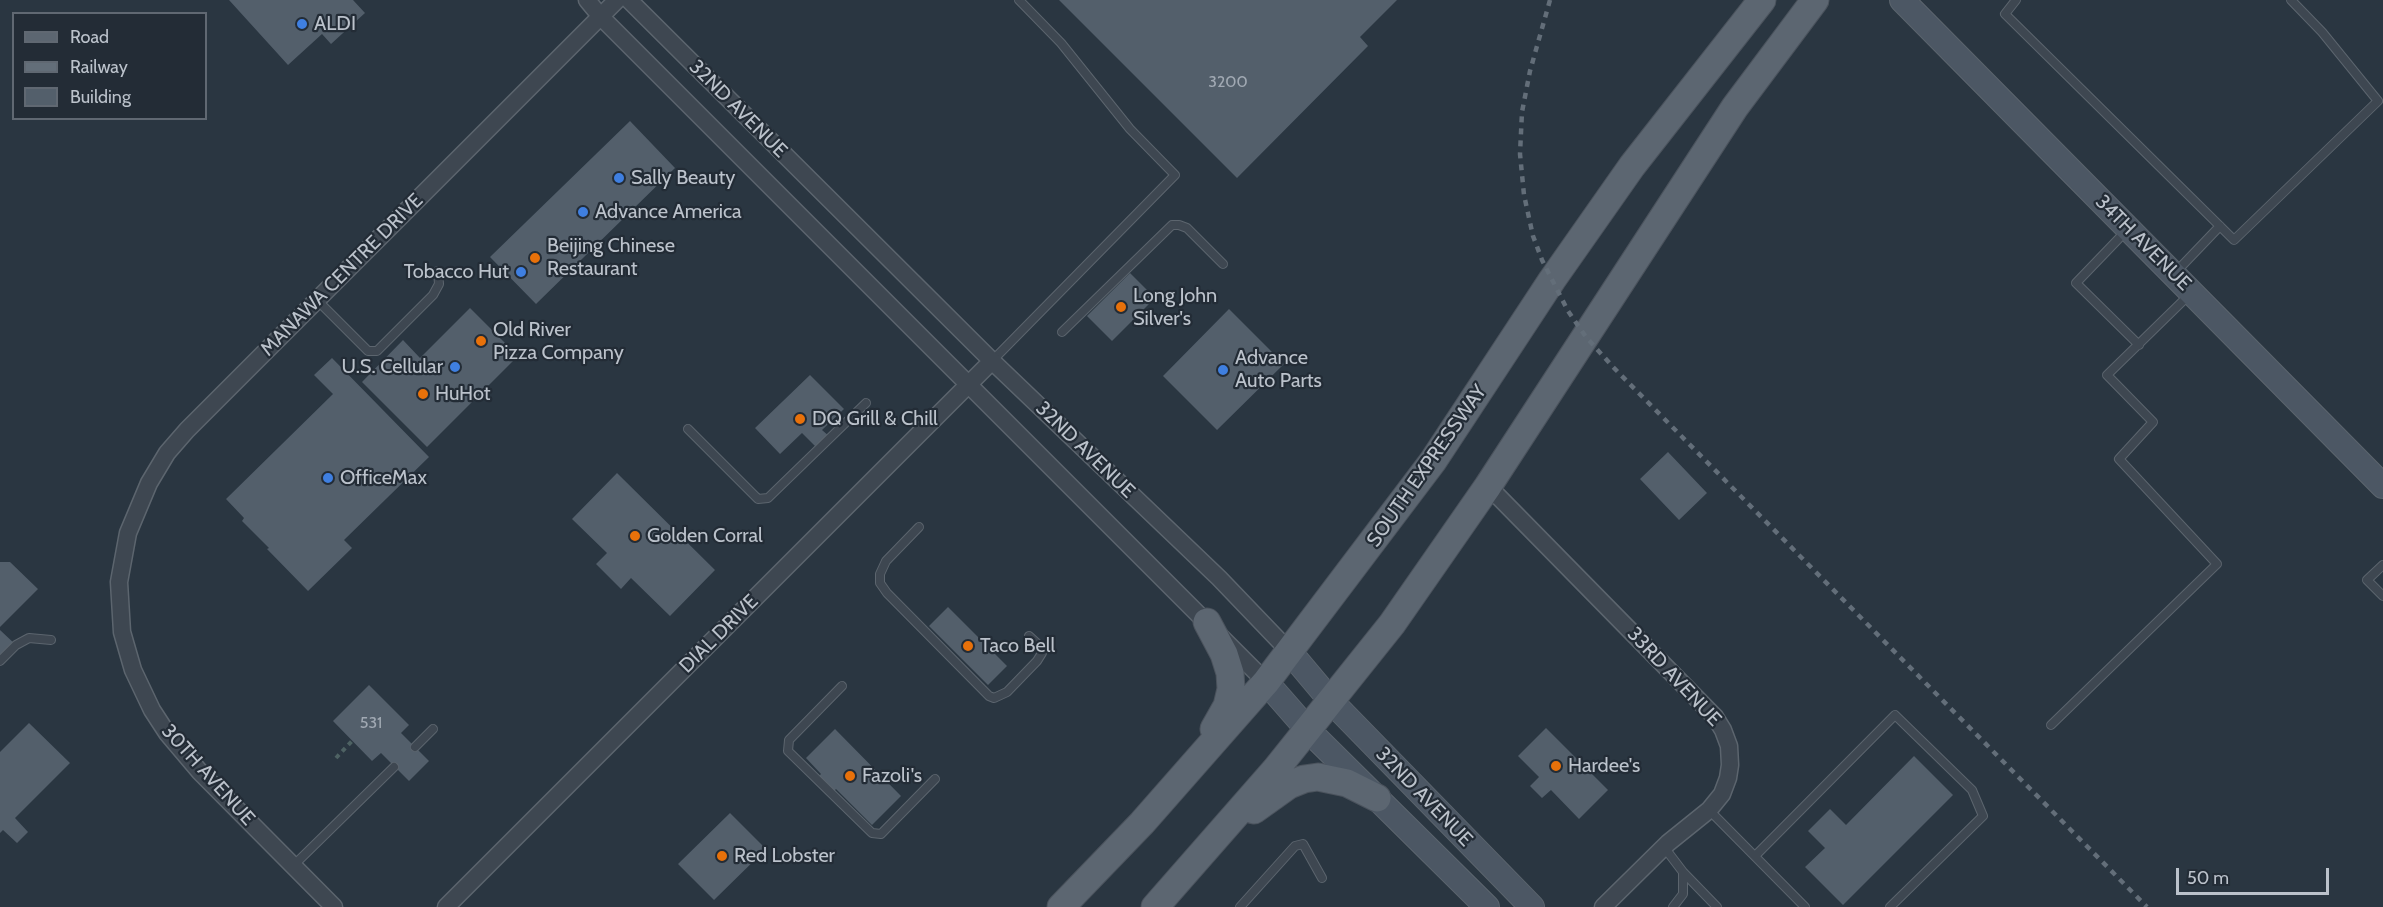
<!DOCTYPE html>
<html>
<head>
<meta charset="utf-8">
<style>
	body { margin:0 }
	#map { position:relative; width:2383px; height:907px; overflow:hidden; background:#2a3641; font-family:Cabin,sans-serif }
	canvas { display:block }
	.legend { position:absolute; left:12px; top:12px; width:195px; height:108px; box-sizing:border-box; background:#232c36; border:2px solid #606872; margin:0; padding:8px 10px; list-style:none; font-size:18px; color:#bbc2cb }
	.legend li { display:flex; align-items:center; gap:12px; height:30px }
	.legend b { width:30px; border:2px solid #606872 }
	.scale { position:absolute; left:2176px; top:868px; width:153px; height:27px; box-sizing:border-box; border:3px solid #bbc2cb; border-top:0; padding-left:8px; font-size:18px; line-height:21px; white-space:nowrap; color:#bbc2cb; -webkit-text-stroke:4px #232c36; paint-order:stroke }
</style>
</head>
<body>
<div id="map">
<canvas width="2383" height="907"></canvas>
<ul class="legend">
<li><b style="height:8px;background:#5c6671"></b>Road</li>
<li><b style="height:8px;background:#636e79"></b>Railway</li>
<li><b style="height:16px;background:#535f6b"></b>Building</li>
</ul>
<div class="scale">50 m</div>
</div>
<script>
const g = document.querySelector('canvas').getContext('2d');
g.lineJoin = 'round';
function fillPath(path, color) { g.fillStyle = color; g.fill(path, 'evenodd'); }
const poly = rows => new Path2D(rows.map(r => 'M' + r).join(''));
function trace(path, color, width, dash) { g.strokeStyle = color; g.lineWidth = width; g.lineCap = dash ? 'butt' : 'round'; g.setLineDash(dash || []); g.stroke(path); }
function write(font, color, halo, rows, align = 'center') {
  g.font = font + ' Cabin,sans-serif'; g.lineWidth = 4.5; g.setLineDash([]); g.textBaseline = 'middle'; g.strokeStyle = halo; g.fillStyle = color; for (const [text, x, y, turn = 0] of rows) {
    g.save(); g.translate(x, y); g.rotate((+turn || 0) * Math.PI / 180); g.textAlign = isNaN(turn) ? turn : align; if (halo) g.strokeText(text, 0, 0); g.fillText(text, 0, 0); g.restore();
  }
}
const building = poly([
	[229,0,353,0,365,13,331,44,322,34,288,65],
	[1059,0,1397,0,1360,37,1368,46,1237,178],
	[630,121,675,168,536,304,490,257],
	[1130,273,1155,298,1112,341,1087,316],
	[470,308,518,356,427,447,362,382,403,340,420,358],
	[1229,309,1284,364,1217,430,1163,376],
	[332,358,429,457,344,540,352,548,308,591,267,549,269,548,242,521,244,518,226,499,333,394,314,375],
	[810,375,844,409,822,430,830,437,818,449,802,433,780,454,755,428],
	[1668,452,1707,493,1679,520,1640,479],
	[617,473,715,570,670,616,631,578,621,589,596,564,607,553,572,519],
	[0,562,10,562,38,589,0,627],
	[948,607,1007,666,988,685,929,626],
	[0,630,16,645,0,661],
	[369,685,409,725,401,733,429,761,409,781,381,753,372,761,333,721],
	[29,723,70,763,15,818,28,832,17,843,3,830,0,833,0,752],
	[1546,728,1608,790,1579,819,1551,790,1542,798,1530,786,1539,777,1518,756],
	[835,729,901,796,872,825,836,789,832,793,817,778,821,774,806,758],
	[1914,756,1953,795,1843,905,1805,867,1825,848,1808,831,1830,809,1846,825],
	[730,813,766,849,714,900,678,864]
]);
const path = poly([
	[336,758,352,741]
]);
const lane = poly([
	[2016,0,2005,14,2234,240,2378,101,2322,32,2291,0],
	[2127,230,2076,283,2139,345],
	[2174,274,2220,226],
	[318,301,368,351,377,351,433,295,439,284,438,271],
	[1062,332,1172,225,1179,225,1187,228,1223,264],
	[992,361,1175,175,1130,129,1061,43,1019,0],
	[688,429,758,499,768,498,866,403],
	[919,527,886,561,880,574,880,583,887,593,989,696,994,698,1007,692,1037,661,1042,653,1041,647,1029,636],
	[2383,565,2367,580,2383,596],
	[0,661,16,645,29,638,51,640],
	[842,686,789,740,788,751,872,833,881,834,935,779],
	[2051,725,2217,564,2119,459,2153,422,2107,375,2191,293],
	[415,747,433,729],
	[1709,810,1805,907],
	[1664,847,1683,872,1683,894,1673,907],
	[1755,856,1895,715,1972,790,1983,816,1890,907],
	[293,866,394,767],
	[1683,872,1717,907],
	[1240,907,1295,846,1303,844,1322,878]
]);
const street = poly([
	[587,0,601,17,1266,682],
	[629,0,992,361,1219,578,1289,651],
	[1488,486,1715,717,1723,730,1729,746,1730,765,1728,778,1722,794,1709,810,1668,843,1603,907],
	[334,907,200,772,167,733,152,710,133,670,122,632,119,582,128,533,149,483,167,453,187,430,617,0],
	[446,907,992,361]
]);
const secondary = poly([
	[1902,0,2383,486],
	[1289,651,1331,701,1532,907],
	[1266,682,1308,730,1487,907]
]);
const primary = poly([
	[1207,622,1224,654,1230,673,1231,689,1227,706,1214,729],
	[1254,810,1289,785,1304,779,1318,777,1347,783,1377,798],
	[1061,907,1142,823,1266,682,1433,461,1552,280,1632,166,1762,0],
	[1155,907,1276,769,1392,624,1488,486,1735,107,1815,0]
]);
const rail = poly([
	[1550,0,1530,71,1522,112,1520,154,1524,195,1533,236,1542,260,1568,311,1586,337,1613,367,2147,907]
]);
const markers = [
	[302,24,6,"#3f7fe0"],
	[619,178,6,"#3f7fe0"],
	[583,212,6,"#3f7fe0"],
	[535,258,6,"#e8710a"],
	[521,272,6,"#3f7fe0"],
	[1121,307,6,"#e8710a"],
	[481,341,6,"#e8710a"],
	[455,367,6,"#3f7fe0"],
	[1223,370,6,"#3f7fe0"],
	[423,394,6,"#e8710a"],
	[800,419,6,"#e8710a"],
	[328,478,6,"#3f7fe0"],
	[635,536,6,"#e8710a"],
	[968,646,6,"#e8710a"],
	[1556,766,6,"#e8710a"],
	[850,776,6,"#e8710a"],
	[722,856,6,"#e8710a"]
];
const numberNames = [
	["3200",1228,82],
	["531",371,723]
];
const poiNames = [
	["ALDI",314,24],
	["Sally Beauty",631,178],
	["Advance America",595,212],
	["Beijing Chinese",547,246],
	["Restaurant",547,269],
	["Tobacco Hut",509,272,"right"],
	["Long John",1133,296],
	["Silver's",1133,319],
	["Old River",493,330],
	["Pizza Company",493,353],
	["Advance",1235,358],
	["Auto Parts",1235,381],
	["U.S. Cellular",443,367,"right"],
	["HuHot",435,394],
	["DQ Grill & Chill",812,419],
	["OfficeMax",340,478],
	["Golden Corral",647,536],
	["Taco Bell",980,646],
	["Hardee's",1568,766],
	["Fazoli's",862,776],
	["Red Lobster",734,856]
];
const streetNames = [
	["32ND AVENUE",738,109,45],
	["34TH AVENUE",2143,243,45],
	["MANAWA CENTRE DRIVE",342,275,-45],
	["32ND AVENUE",1085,450,44],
	["SOUTH EXPRESSWAY",1427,466,-55],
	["DIAL DRIVE",719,634,-45],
	["33RD AVENUE",1674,677,47],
	["30TH AVENUE",208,775,48],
	["32ND AVENUE",1424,797,46]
];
fillPath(building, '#535f6b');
trace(lane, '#5c656e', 10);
trace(street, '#5c656e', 19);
trace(secondary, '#5c656e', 26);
trace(primary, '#4b535d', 29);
trace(path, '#4e6263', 4, [4.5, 4.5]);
trace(lane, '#3e4751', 8);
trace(street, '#3e4751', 16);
trace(secondary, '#4c5764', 24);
trace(primary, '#5c6671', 27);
trace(rail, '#636e79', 4.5, [6, 6]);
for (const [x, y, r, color] of markers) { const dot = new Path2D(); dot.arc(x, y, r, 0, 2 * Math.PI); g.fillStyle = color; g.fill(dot); trace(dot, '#232c36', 2); }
write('16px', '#a1a9b3', null, numberNames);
write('20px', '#bbc2cb', '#232c36', poiNames, 'left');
write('20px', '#bbc2cb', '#232c36', streetNames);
</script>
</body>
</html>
